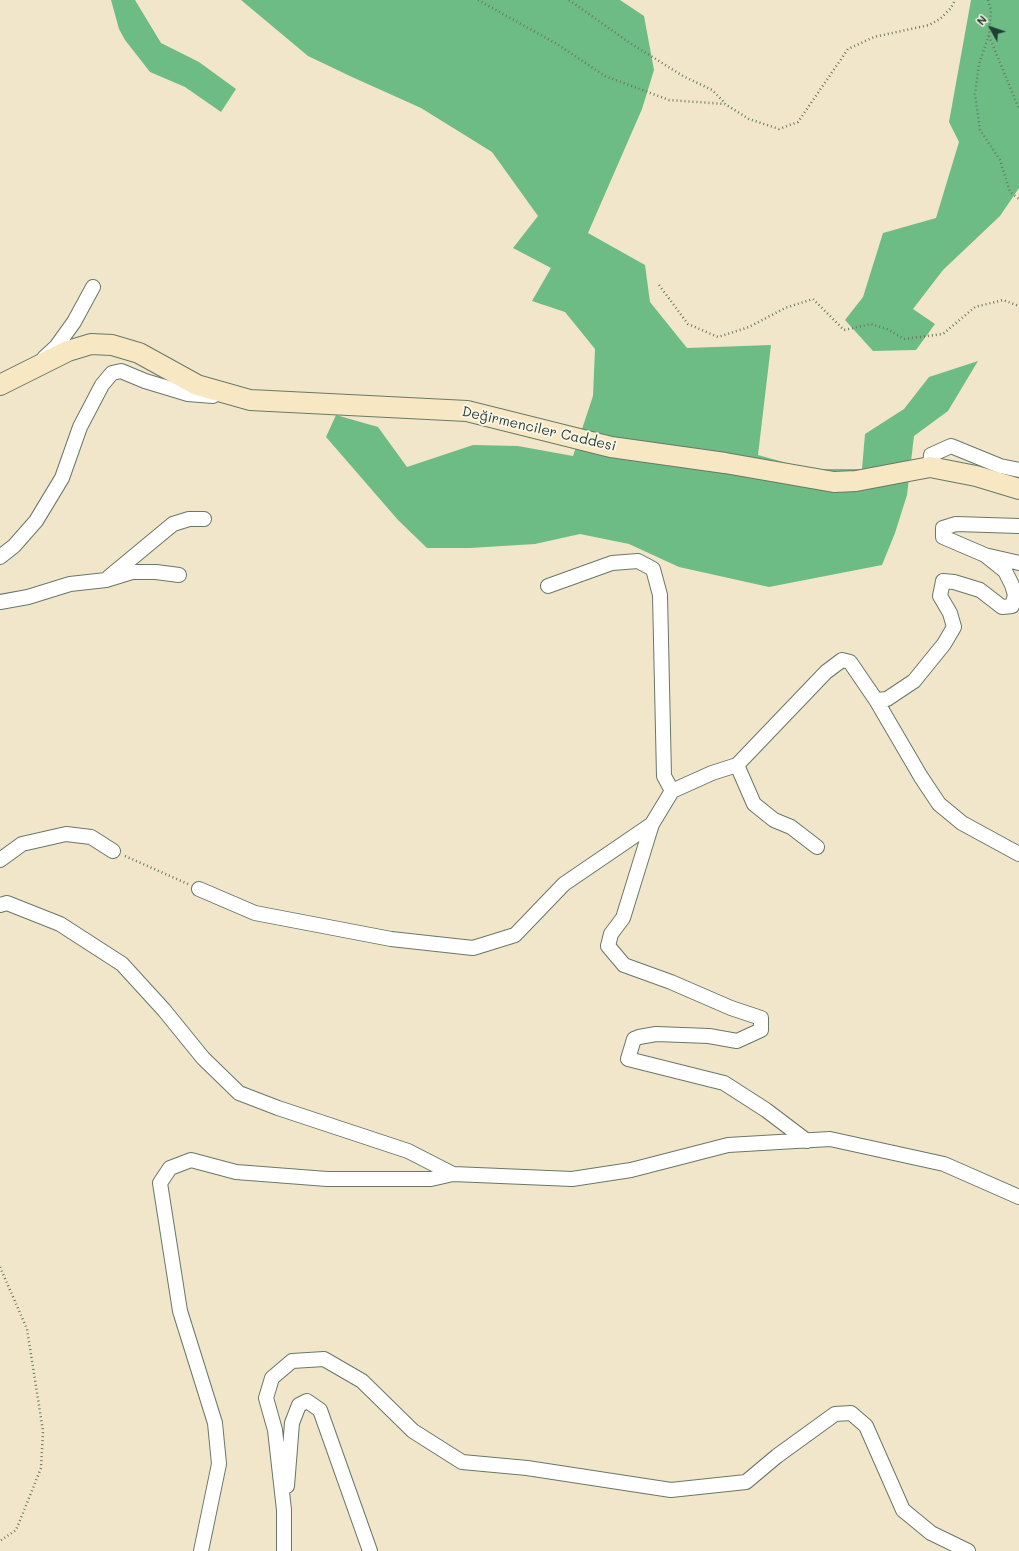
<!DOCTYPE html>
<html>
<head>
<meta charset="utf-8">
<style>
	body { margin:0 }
	#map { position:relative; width:1019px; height:1551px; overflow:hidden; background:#f1e6c9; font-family:Mali,sans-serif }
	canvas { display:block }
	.north { position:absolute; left:971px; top:8px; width:40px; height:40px; -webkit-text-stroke:3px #fcf5e5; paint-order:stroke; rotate:310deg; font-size:11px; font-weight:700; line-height:16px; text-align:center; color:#1f3d34 }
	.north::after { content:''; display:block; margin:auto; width:14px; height:18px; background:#1f3d34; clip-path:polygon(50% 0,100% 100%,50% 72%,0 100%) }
</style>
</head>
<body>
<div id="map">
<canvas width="1019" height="1551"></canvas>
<div class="north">N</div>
</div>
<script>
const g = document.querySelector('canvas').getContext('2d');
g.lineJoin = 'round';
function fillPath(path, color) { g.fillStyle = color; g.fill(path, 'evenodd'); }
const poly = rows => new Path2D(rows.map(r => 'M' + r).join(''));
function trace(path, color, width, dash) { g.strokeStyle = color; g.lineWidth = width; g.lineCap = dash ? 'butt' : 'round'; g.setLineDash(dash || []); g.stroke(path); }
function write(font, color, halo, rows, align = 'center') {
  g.font = font + ' Mali,sans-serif'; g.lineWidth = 4; g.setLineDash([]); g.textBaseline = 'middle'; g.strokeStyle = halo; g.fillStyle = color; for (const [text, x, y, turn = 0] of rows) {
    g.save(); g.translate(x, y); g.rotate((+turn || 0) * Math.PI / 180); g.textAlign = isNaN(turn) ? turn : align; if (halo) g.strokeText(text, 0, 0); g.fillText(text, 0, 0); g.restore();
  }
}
const forest = poly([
	[111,0,135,0,161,43,199,62,236,89,221,112,185,87,150,72,125,40,119,29],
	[241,0,620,0,644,16,654,70,642,109,588,233,645,265,650,302,687,348,771,345,758,455,808,469,862,469,865,434,904,409,929,377,978,361,948,411,914,436,907,495,895,533,882,565,769,587,679,567,629,544,580,534,535,544,470,548,427,548,398,520,326,437,336,415,378,427,407,467,473,445,518,446,573,456,593,396,595,349,565,312,532,301,551,268,513,248,538,216,492,152,421,108,352,77,308,56],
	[971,0,1019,0,1019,188,1000,216,943,270,913,309,935,324,916,350,873,351,845,320,863,297,883,233,936,218,959,142,949,122]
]);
const path = poly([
	[478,0,557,44,605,76,669,100,725,104,749,119,779,129,798,122,848,49,874,37,929,25,940,19,951,8,955,0],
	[569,0,630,43,683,76,712,90,725,103],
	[988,0,991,10,989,35,979,64,975,94,980,130,1000,160,1010,192,1019,199],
	[989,36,1019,109],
	[659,285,688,324,718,337,749,327,785,308,813,299,844,330,871,324,887,329,904,339,943,334,975,307,1003,300,1019,306],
	[125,856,188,884],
	[0,1267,27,1329,43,1431,41,1468,25,1508,16,1530,0,1541]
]);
const street = poly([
	[44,358,56,347,74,322,93,287],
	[930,467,931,455,951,446,1000,466,1019,470],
	[989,556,1019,563],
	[0,557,14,546,36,521,62,478,80,427,102,385,112,373,121,371,145,381,188,394,213,396],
	[109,577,173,524,189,519,204,519],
	[548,586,612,563,638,561,653,569,660,595,664,776,672,791,712,773,737,765,826,672,842,660,850,662,876,700,887,699,914,681,944,644,954,627,950,613,940,596,943,581,954,582,980,590,1002,607,1012,606,1015,595,1012,585,1005,571,985,555,943,537,943,528,956,524,1019,526],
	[0,602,28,597,70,584,106,580,132,572,156,572,179,575],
	[876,700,921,777,939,804,962,823,1019,854],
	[737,765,754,804,774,820,791,827,817,847],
	[652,824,623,918,611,934,608,946,624,965,671,982,731,1008,761,1018,761,1030,737,1041,709,1036,656,1034,639,1037,634,1039,628,1059,724,1083,766,1110,807,1141],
	[0,860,22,844,66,834,91,837,113,851],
	[199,889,255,913,391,939,473,948,515,935,564,884,652,824,672,791],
	[0,905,7,903,60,924,122,964,164,1010,203,1058,239,1093,278,1108,408,1151,453,1174],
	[287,1486,292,1423,299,1405,307,1401,320,1410,370,1551],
	[201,1551,219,1464,215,1423,180,1311,160,1183,170,1168,191,1160,236,1172,327,1179,431,1179,453,1174,572,1179,631,1170,728,1145,830,1139,944,1164,1019,1197],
	[284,1551,284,1510,275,1430,266,1398,272,1378,292,1361,324,1359,362,1381,413,1431,462,1462,527,1468,671,1490,746,1482,777,1456,835,1414,851,1413,866,1426,903,1510,931,1533,968,1551]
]);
const secondary = poly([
	[0,385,68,351,91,344,112,345,139,353,197,385,250,400,467,411,611,447,725,463,834,482,856,481,930,467,976,476,1019,489]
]);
const streetNames = [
	["Değirmenciler Caddesi",539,429,13]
];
fillPath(forest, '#6ebc85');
trace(street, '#687868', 16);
trace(secondary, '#687868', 22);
trace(path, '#687868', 2.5, [1, 3]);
trace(street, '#fff', 14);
trace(secondary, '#f7e8c3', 20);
write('14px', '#1f3d34', '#fcf5e5', streetNames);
</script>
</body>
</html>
